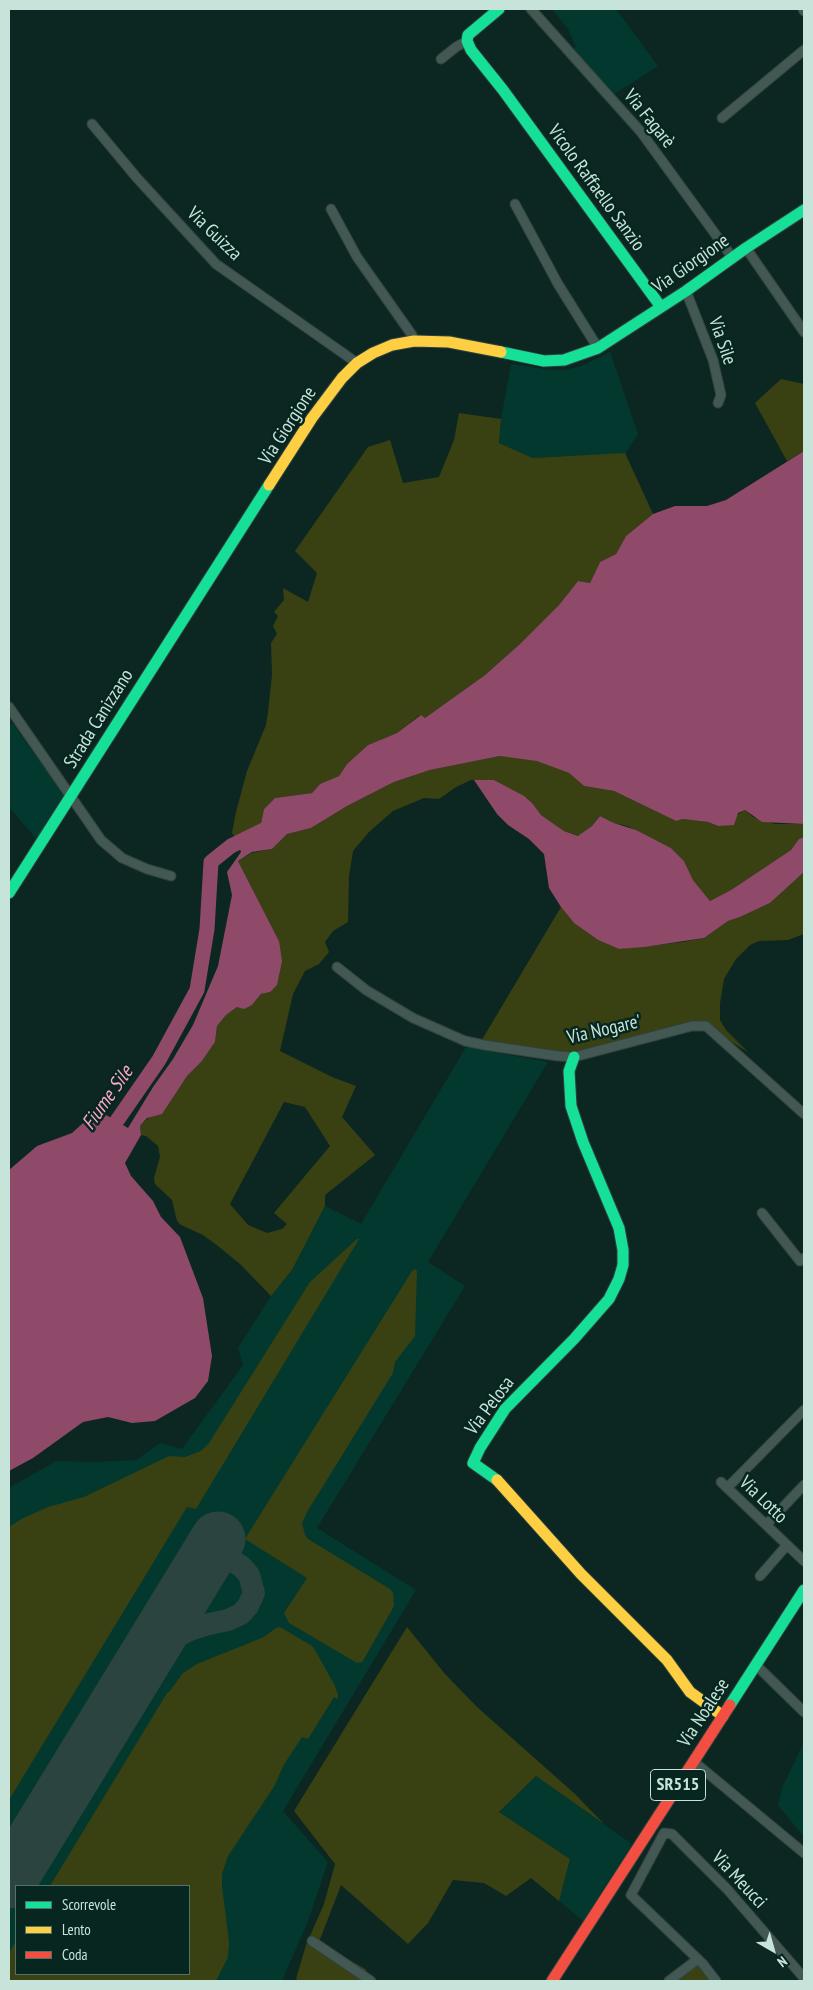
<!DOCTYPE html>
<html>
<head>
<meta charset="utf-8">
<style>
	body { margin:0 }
	#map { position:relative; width:813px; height:1990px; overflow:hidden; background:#0c2722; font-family:"PT Sans Narrow",sans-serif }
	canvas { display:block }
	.frame { position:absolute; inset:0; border:10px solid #c7e4db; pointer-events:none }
	.legend { position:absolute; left:15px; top:1885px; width:175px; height:90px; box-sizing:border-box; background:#06261f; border:1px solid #53726a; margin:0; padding:6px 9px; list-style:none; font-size:15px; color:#c7e4db }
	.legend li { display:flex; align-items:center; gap:10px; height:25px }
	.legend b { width:25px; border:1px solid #53726a }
	.north { position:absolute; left:748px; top:1925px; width:50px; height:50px; -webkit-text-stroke:4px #06261f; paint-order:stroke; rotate:142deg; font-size:14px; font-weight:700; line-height:20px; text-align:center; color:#c7e4db }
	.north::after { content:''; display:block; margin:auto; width:18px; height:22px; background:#c7e4db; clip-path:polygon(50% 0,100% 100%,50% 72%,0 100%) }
</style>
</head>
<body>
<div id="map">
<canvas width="813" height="1990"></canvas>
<div class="frame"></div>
<ul class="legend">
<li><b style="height:6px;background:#16e098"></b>Scorrevole</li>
<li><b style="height:6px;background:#ffcf43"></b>Lento</li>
<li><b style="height:6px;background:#f24e42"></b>Coda</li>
</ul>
<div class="north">N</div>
</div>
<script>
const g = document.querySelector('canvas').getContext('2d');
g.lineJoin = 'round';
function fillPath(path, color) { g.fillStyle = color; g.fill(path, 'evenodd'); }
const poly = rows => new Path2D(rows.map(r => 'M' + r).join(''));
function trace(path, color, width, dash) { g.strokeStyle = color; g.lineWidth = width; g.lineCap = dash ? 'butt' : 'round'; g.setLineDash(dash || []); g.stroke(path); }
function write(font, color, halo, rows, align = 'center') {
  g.font = font + ' "PT Sans Narrow",sans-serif'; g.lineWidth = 5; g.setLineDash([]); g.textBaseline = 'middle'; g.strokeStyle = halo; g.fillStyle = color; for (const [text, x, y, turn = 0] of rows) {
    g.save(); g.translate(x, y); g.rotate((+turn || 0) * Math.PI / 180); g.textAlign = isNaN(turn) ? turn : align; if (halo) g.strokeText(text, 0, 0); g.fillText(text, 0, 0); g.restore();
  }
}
const built = poly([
	[552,9,616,9,658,66,605,100,564,54,576,47,568,29],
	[610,352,638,434,625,454,533,458,499,443,501,419,511,364,551,370,566,370,584,365],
	[12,723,65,796,39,842,9,807,9,726],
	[466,1047,548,1062,428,1262,465,1286,317,1528,416,1590,283,1811,328,1862,308,1921,282,1981,9,1981,9,1488,56,1461,96,1462,136,1460,160,1443,182,1449,243,1365,238,1348,271,1296,292,1270,325,1206,361,1224],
	[16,1886,189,1886,189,1974,16,1974],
	[804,1742,804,1837,778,1805,782,1788],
	[536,1776,632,1844,583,1921,559,1901,570,1859,499,1812]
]);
const green = poly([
	[781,379,804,384,804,451,787,461,755,403],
	[459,413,501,419,499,443,533,458,625,453,653,514,626,536,616,554,600,562,590,583,578,581,559,605,520,644,485,675,425,718,420,715,397,733,368,745,347,764,339,776,320,784,312,793,275,798,264,809,259,833,251,835,245,833,236,838,232,833,236,812,247,771,266,725,268,712,272,675,271,643,277,634,273,626,278,616,274,612,284,600,283,588,308,602,317,573,295,551,368,447,390,440,403,483,439,477,454,440],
	[500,756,537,760,569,773,584,786,614,791,676,821,683,819,708,822,718,826,745,810,753,817,775,824,804,824,804,837,799,839,791,850,731,890,710,901,693,880,684,861,671,848,627,826,614,823,600,816,592,826,579,836,564,831,541,815,533,804,494,780,471,780,456,787,439,799,424,798,393,811,369,832,353,851,349,876,348,922,333,931,325,942,329,952,319,964,305,971,293,994,280,1051,332,1077,356,1086,342,1117,375,1155,325,1195,325,1206,292,1270,271,1296,240,1264,218,1246,203,1235,181,1225,177,1221,172,1200,155,1184,154,1178,160,1157,158,1146,146,1136,141,1135,140,1126,175,1093,187,1076,202,1061,215,1042,217,1026,226,1015,237,1007,252,1005,261,994,270,992,279,941,238,861,252,853,272,849,287,834,311,828,347,806,394,782,430,770],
	[284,1102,305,1107,330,1146,274,1213,287,1224,282,1229,267,1233,248,1225,230,1204],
	[804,872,804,934,788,940,759,941,750,945,736,959,724,979,720,1003,720,1020,726,1030,748,1052,708,1027,581,1056,480,1043,561,907,574,923,598,940,619,949,683,942,704,938,728,921,740,917,770,903],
	[357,1239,359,1239,196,1509,187,1507,9,1800,9,1527,23,1518,48,1507,84,1497,169,1456,185,1457,201,1451,209,1443,310,1282],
	[415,1269,417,1271,415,1336,395,1362,393,1373,307,1512,302,1523,305,1535,308,1539,390,1589,393,1593,394,1606,364,1659,362,1662,357,1663,289,1623,284,1613,307,1578,245,1539,412,1271],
	[280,1627,312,1646,315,1650,334,1684,338,1694,338,1699,334,1697,308,1739,302,1737,283,1766,275,1785,228,1856,222,1874,222,1886,229,1942,228,1957,216,1981,9,1981,9,1953,16,1941,16,1974,189,1974,189,1886,50,1886,167,1693,170,1691,183,1673,197,1664,264,1637,276,1628],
	[407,1627,445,1674,477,1707,575,1794,604,1824,536,1776,499,1812,570,1859,559,1901,531,1878,506,1896,484,1883,453,1880,428,1923,408,1944,341,1885,319,1942,367,1970,359,1981,300,1981,296,1979,306,1945,324,1904,335,1864,294,1811],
	[698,1962,713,1981,672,1981]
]);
const water = poly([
	[804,451,804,824,762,822,745,810,738,813,734,825,718,826,708,822,683,819,676,821,614,791,584,786,569,773,537,761,500,756,430,770,394,782,347,806,311,828,287,834,272,849,252,852,238,861,279,941,282,961,277,985,270,992,261,994,252,1005,244,1009,237,1007,226,1015,217,1026,215,1042,202,1061,187,1076,162,1114,147,1118,140,1126,141,1135,125,1163,131,1176,153,1201,161,1217,180,1237,203,1298,212,1356,208,1381,195,1398,155,1421,132,1423,108,1417,83,1422,33,1458,9,1471,9,1170,37,1146,72,1133,92,1115,101,1112,128,1128,153,1087,173,1059,193,1025,218,966,232,895,227,872,241,852,236,838,245,833,251,835,259,833,264,809,275,798,312,793,320,784,339,776,347,764,368,745,397,733,421,715,425,718,485,675,520,644,559,605,578,581,590,583,600,562,616,554,626,536,653,514,675,506,707,506,726,500],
	[474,780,494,780,524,796,533,804,541,815,564,831,578,836,592,826,600,816,614,823,636,830,671,848,684,861,693,880,710,901,731,890,791,850,799,839,804,837,804,872,770,903,740,917,728,921,704,938,644,947,619,949,598,940,574,923,561,907,549,888,544,854,529,839,508,825,497,814]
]);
const river = poly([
	[105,1138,159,1060,197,990,207,929,211,862,231,846,276,824]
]);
const taxiway = poly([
	[136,1671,165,1644,187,1631,205,1625,228,1620,241,1614,248,1606,254,1593,249,1575,242,1567,230,1559,208,1563,198,1571]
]);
const runway = poly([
	[9,1881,218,1539]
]);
const street = poly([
	[531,9,641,132,732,257],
	[803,9,804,11],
	[441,59,456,47,467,41],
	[722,118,804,50],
	[92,124,137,178,216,264,357,363],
	[515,204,558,284,598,348],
	[331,209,357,257,412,335,414,341],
	[746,248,804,332],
	[686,291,713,360,721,395,718,403],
	[9,707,101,840,122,858,147,869,171,876],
	[337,967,366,990,413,1018,465,1041,484,1045,558,1056,574,1057,692,1026,706,1026,804,1114],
	[762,1213,800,1261,804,1258],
	[721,1482,804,1561],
	[727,1488,804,1410],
	[766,1525,804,1485],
	[760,1576,787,1545],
	[756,1665,804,1712],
	[693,1761,804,1853],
	[664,1833,672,1834,727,1889,804,1978],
	[664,1833,631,1895,703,1964,716,1981],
	[312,1941,371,1981],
	[669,1981,698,1959]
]);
const fast = poly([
	[499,9,468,35,467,41,471,50,503,90,661,307],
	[501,352,544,361,564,360,598,348,686,291,746,248,804,210],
	[9,893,269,485],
	[497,1480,473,1463,480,1448,505,1409,574,1339,609,1299,619,1279,623,1265,623,1250,619,1228,583,1142,571,1106,569,1071,574,1057],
	[730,1705,804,1590]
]);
const slow = poly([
	[269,485,312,418,342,378,357,363,373,353,392,345,414,341,449,342,501,352],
	[497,1480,581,1574,667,1660,690,1692,723,1716]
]);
const jam = poly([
	[552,1981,730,1705]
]);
const shields = [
	[678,1785,55]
];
const shieldNames = [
	["SR515",678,1785]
];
const streetNames = [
	["Via Fagarè",649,119,51],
	["Vicolo Raffaello Sanzio",596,188,54],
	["Via Guizza",214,234,44],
	["Via Giorgione",691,264,-35],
	["Via Sile",722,341,71],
	["Via Giorgione",288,426,-57],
	["Strada Canizzano",99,719,-58],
	["Via Nogare'",604,1030,-13],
	["Via Pelosa",490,1406,-53],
	["Via Lotto",763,1500,44],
	["Via Noalese",704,1713,-57],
	["Via Meucci",739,1880,47]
];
const waterNames = [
	["Fiume Sile",108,1098,-55]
];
fillPath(built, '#02382d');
fillPath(green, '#394112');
fillPath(water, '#8e4a68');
trace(river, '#8e4a68', 15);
trace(taxiway, '#2c443f', 22);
trace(runway, '#2c443f', 55);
trace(street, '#30423e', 11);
trace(fast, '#30423e', 13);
trace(slow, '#30423e', 13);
trace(jam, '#30423e', 13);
trace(street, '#435753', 9);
trace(fast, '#16e098', 11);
trace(slow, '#ffcf43', 11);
trace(jam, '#f24e42', 11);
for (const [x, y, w] of shields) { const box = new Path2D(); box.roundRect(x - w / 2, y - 15.5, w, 31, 4); g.fillStyle = '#06261f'; g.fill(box); trace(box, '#c7e4db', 1); }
write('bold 18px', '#c7e4db', null, shieldNames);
write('19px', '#c7e4db', '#06261f', streetNames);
write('italic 20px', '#fea6c9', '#06261f', waterNames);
</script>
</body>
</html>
